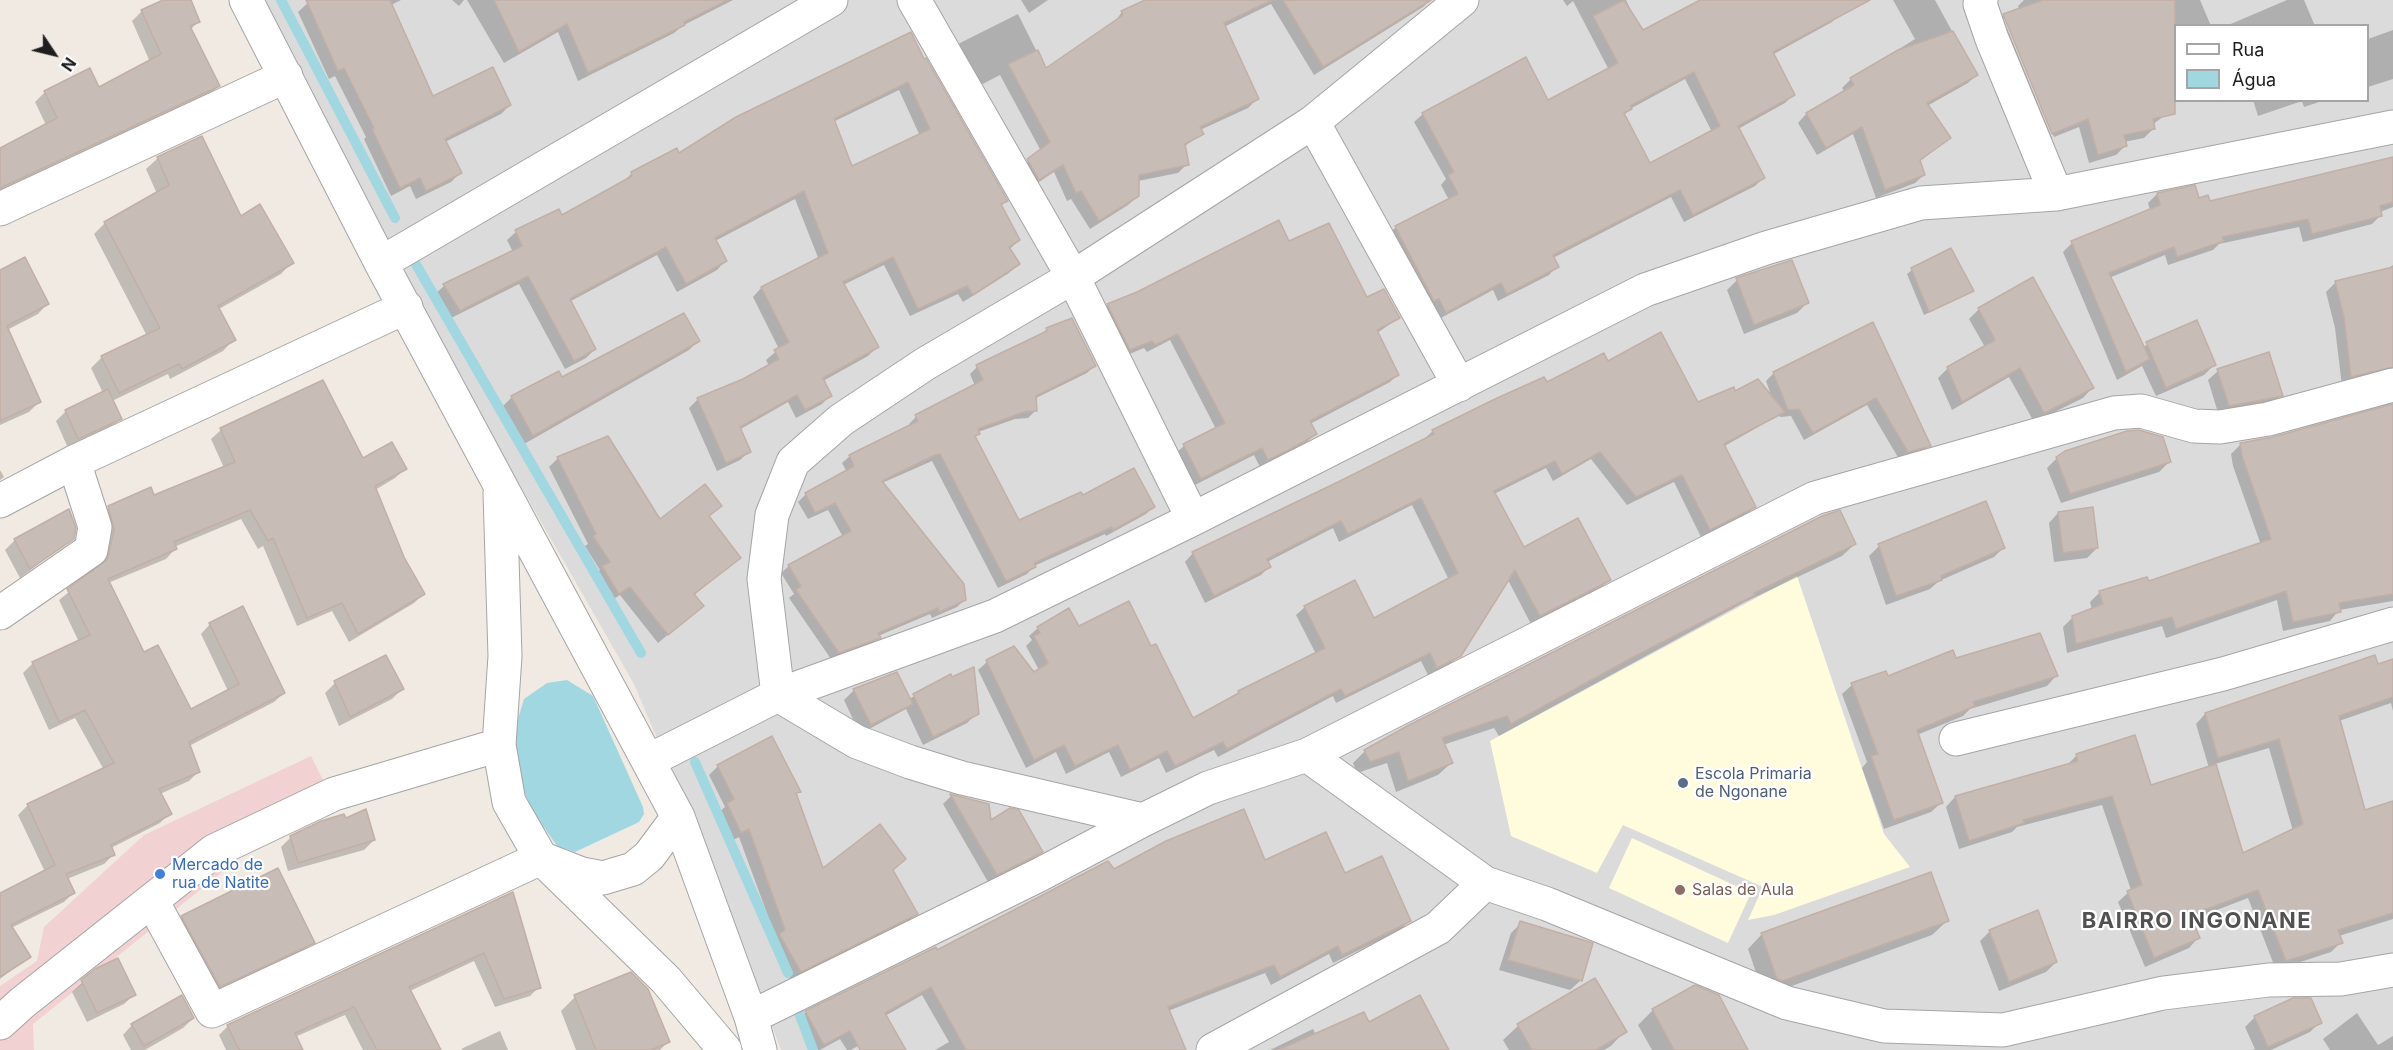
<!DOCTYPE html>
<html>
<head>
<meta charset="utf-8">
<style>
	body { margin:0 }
	#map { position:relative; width:2393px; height:1050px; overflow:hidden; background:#f0eae3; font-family:Inter,sans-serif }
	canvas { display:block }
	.legend { position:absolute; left:2174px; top:24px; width:195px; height:78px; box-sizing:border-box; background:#fff; border:2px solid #a5a5a5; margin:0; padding:8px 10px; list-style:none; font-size:18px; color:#1e1e1e }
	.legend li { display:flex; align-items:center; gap:12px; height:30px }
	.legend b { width:30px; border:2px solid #a5a5a5 }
	.north { position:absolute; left:24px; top:24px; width:60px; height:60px; -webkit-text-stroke:4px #fff; paint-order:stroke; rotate:125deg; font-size:16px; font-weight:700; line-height:24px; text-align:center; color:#1e1e1e }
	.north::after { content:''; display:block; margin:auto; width:21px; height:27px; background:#1e1e1e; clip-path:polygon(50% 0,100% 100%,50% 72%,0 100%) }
</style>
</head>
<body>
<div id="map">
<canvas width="2393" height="1050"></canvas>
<ul class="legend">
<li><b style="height:8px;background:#fff"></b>Rua</li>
<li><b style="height:16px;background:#a1d7e0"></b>Água</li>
</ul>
<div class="north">N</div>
</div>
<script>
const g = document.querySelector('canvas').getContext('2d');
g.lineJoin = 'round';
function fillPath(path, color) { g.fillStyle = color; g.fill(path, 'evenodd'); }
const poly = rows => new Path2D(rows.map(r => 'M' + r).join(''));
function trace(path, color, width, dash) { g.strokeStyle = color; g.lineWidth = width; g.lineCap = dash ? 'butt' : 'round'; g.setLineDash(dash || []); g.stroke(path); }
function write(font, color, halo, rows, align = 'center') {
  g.font = font + ' Inter,sans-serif'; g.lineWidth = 4.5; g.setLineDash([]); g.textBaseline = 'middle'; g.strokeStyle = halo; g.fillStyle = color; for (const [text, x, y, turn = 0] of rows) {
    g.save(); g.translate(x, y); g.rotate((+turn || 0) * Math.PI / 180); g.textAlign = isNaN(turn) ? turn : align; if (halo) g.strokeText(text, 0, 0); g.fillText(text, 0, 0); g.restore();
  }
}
const residential = poly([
	[255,0,2393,0,2393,1050,781,1050,717,880,634,684,382,244],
	[2176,26,2368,26,2368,100,2176,100]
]);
const commercial = poly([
	[311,756,334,802,271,833,33,1024,34,1050,0,1050,0,986,37,961,44,927,144,835]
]);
const education = poly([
	[1797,576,1884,834,1910,867,1774,915,1748,920,1763,887,1623,825,1597,873,1511,836,1490,741],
	[1632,838,1751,893,1728,943,1609,888]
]);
const water = poly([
	[567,680,593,696,643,807,644,814,639,822,575,852,557,846,531,809,515,767,517,722,524,699,547,683]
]);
const shadow = poly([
	[167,0,189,0,199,21,190,30,219,86,209,95,0,192,0,150,46,125,35,102,45,92,98,89,150,62,132,21,142,11],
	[311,0,401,0,391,5,433,98,510,105,501,114,445,142,460,173,451,182,416,199,410,186,391,196,364,139,366,137,335,76,329,79,298,12],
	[452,0,464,0,459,6],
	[467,0,733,0,682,26,674,33,578,81,558,32,504,63],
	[1021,0,1048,0,1029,13],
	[1149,0,1430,0,1423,7,1314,75,1271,4,1224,27,1257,99,1248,108,1200,130,1202,133,1184,147,1187,164,1178,173,1138,181,1138,196,1128,205,1090,229,1071,199,1067,201,1054,172,1030,188,1019,169,1041,151,1000,75,973,89,951,52,960,43,1018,14,1046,70,1114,23,1122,12],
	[1563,0,1626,0,1641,32,1703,0,1843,0,1840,14,1832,22,1772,55,1793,95,1785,103,1738,129,1763,178,1755,186,1684,222,1671,197,1553,258,1557,266,1549,275,1498,301,1493,290,1437,320,1388,235,1396,227,1449,200,1441,185,1446,179,1414,122,1423,114,1547,102,1609,70,1573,1,1567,6],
	[1685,79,1712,132,1649,165,1624,115,1630,109],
	[1893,0,1935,0,1976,75,1968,83,1927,106,1949,138,1919,162,1924,175,1915,183,1876,198,1853,134,1817,155,1798,123,1806,114,1845,92,1842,88,1851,79,1915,39],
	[2024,0,2200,0,2211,26,2176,26,2176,61,2155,70,2164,116,2152,125,2153,129,2144,138,2124,142,2125,146,2116,155,2089,163,2079,127,2054,137,2007,18,2003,18,2052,138,2042,142,1995,24,2004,15,2019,10,2018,6],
	[2287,0,2304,0,2315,26,2226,26],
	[2393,30,2393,79,2368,87,2368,39],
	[923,61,1006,201,1001,206,1019,240,1010,249,1018,264,1009,273,963,302,958,294,910,316,884,265,843,285,877,347,868,356,823,381,830,396,822,404,796,418,788,402,739,430,749,452,740,460,717,471,689,408,698,399,744,380,769,366,766,360,779,349,753,297,761,288,819,260,795,199,715,241,725,261,717,270,677,292,657,255,569,302,595,349,586,358,565,369,519,284,451,318,435,294,444,286,513,252,507,240,516,232,561,217,622,183,631,174],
	[899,90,920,136,851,168,833,122],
	[2253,100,2325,100,2304,107,2302,101,2258,116],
	[158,158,240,218,292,262,281,274,219,309,234,339,223,351,170,379,168,374,112,401,120,419,110,428,68,448,56,421,66,411,103,393,91,368,102,357,147,336,94,234,105,223,157,194,146,169],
	[2393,159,2393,207,2380,212,2381,215,2372,224,2303,242,2299,227,2219,244,2213,250,2168,265,2165,255,2109,278,2143,347,2196,322,2214,365,2204,375,2156,396,2142,366,2117,380,2063,252,2072,243,2150,210,2148,203,2157,194,2194,187,2199,200,2209,203],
	[1289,243,1367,299,1399,318,1377,333,1397,375,1390,382,1310,424,1315,434,1307,442,1282,455,1260,467,1254,455,1193,486,1176,453,1184,446,1216,429,1170,340,1147,352,1144,348,1122,357,1100,313,1108,305],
	[1791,262,1807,303,1797,313,1744,334,1727,290,1737,280],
	[2393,265,2393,379,2342,386,2335,328,2326,292,2336,282,2386,270],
	[1912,270,1972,291,1924,315,1907,274],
	[0,272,47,304,38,314,7,330,39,402,29,412,0,425],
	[1979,309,2092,388,2083,398,2034,422,2009,377,1952,410,1938,378,1948,368,1985,347,1969,319],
	[1071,320,1094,366,1087,373,1034,399,1035,411,1028,418,1015,419,978,432,974,438,1018,522,1082,498,1153,507,1146,514,1106,536,1105,534,1034,566,1027,574,998,588,932,461,882,483,964,600,957,607,932,618,930,614,878,636,872,645,831,659,789,598,794,594,781,573,789,566,843,537,828,510,808,519,798,502,806,494,847,472,842,463,850,456,910,426,909,424,916,417,975,386,970,374,977,367,1040,336,1046,330],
	[1872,324,1929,445,1921,453,1899,459,1867,405,1804,440,1791,416,1780,417,1779,415,1723,447,1754,507,1746,515,1701,537,1674,482,1627,505,1591,459,1553,481,1546,468,1494,494,1523,549,1609,580,1601,588,1531,624,1508,580,1459,655,1450,664,1428,675,1421,661,1336,703,1333,696,1218,757,1214,750,1166,773,1159,758,1121,777,1109,752,1066,774,1056,752,1026,768,978,670,987,662,1013,648,1034,674,1039,670,1026,646,1032,640,1029,636,1038,628,1078,628,1150,648,1192,720,1239,692,1316,654,1296,615,1305,607,1373,620,1449,580,1412,505,1339,542,1333,528,1267,562,1269,567,1261,575,1205,603,1185,562,1193,553,1341,483,1424,439,1433,431,1607,363,1698,404,1734,393,1772,398,1766,381,1774,373],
	[698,341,689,350,524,444,503,406,512,397],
	[2218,371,2281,395,2271,405,2219,416,2208,380],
	[2393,406,2393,601,2339,610,2330,621,2283,631,2277,600,2166,638,2162,626,2067,653,2063,627,2073,617,2092,610,2090,602,2100,592,2148,583,2261,545,2233,466,2231,454,2241,444,2273,439],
	[221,430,405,469,395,478,375,490,402,558,423,594,414,603,349,642,332,611,297,626,263,546,258,549,241,519,174,547,175,549,166,559,108,583,144,654,190,711,228,691,201,634,210,624,284,693,274,702,189,746,199,771,189,781,160,794,170,813,160,823,111,848,114,854,104,864,67,879,74,892,64,902,11,928,29,956,0,979,0,894,45,872,18,815,28,805,104,770,75,718,49,730,23,673,33,663,79,642,59,600,99,568,105,540,99,517,109,507,154,497,224,468,211,439],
	[558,458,659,522,720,506,708,517,739,558,693,596,702,606,658,643,620,595,609,602,594,577,600,570,585,546,588,544,549,467],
	[2057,458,2169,462,2159,472,2061,503,2047,468],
	[0,470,4,477,0,480],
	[2058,513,2097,548,2087,558,2054,562,2049,523],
	[72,538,20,578,5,550,15,540],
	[1855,544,1842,556,1745,602,1499,736,1494,728,1443,745,1451,763,1438,775,1396,792,1387,763,1357,773,1353,763,1365,751],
	[1879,546,2004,547,1994,557,1939,581,1930,589,1886,605,1869,556],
	[1955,660,2056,676,2047,686,1970,709,1963,716,1917,735,1941,803,1931,812,1884,829,1862,768,1867,762,1842,694,1852,685],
	[2393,661,2393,711,2391,703,2339,721,2364,812,2393,803,2393,919,2339,936,2341,942,2331,952,2276,970,2248,898,2191,920,2198,938,2189,948,2145,967,2118,902,2131,890,2102,805,2017,827,2012,832,1959,849,1946,807,1955,797,2066,766,2077,755,2150,787,2209,768,2196,724,2205,714],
	[2269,748,2293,831,2242,856,2215,764],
	[950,676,977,713,967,723,923,745,906,709,860,734,844,700,854,690,909,699],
	[335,683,402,689,392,699,339,726,325,693],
	[718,766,799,791,795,796,822,871,904,859,892,871,916,914,907,923,791,980,771,944,776,938,739,837,731,841,718,813,725,807,709,775],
	[951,796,988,805,990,822,1041,852,1033,860,988,882,943,804],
	[346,820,374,840,364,850,288,871,281,847,291,837],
	[1264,862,1344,875,1409,921,1400,930,1333,963,1329,954,1271,985,1265,973,1168,1011,1172,1050,935,1050,949,1042,922,995,885,1016,880,1033,851,1050,847,1050,840,1039,820,1050,814,1050,797,1021,806,1012,1113,871],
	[512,894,539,987,530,996,495,1007,474,961,410,991,431,1050,363,1050,345,1015,295,1037,301,1050,226,1050,219,1035,228,1026],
	[182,917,313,942,303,952,210,995,173,927],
	[1947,921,1932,935,1767,995,1763,993,1748,949,1762,934],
	[1521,923,1591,944,1580,981,1570,990,1499,970,1511,933],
	[1990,931,2056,962,2046,972,1999,991,1980,941],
	[96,970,134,995,124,1004,87,1022,72,992],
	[1595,980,1625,1031,1611,1046,1604,1050,1509,1050,1503,1040,1518,1026],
	[575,997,668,1042,660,1050,576,1050,561,1011],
	[1653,1010,1746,1050,1652,1050,1638,1025],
	[2357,1013,2378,1045,2393,1036,2393,1050,2330,1050,2323,1039],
	[2255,1017,2320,1022,2310,1032,2271,1050,2252,1050,2255,1049,2245,1027],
	[193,1018,183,1028,145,1050,131,1050,123,1035,132,1025],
	[1368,1024,1447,1050,1270,1050,1313,1029,1316,1035],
	[500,1031,508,1050,461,1050,463,1048]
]);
const stream = poly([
	[281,0,395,218],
	[414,261,641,653],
	[695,762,788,973],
	[796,1005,813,1050]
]);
const building = poly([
	[163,0,191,0,200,22,190,26,220,86,0,188,0,148,57,118,44,91,90,68,99,87,161,54,141,10,163,0],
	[306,0,390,0,433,96,493,67,511,105,445,139,462,173,426,191,420,178,400,188,372,129,374,128,344,68,338,71,306,0],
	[494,0,728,0,684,22,685,25,588,73,567,24,519,52,494,0],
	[1145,0,1272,0,1224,23,1259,99,1200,127,1204,134,1185,144,1189,165,1139,175,1139,196,1099,221,1081,191,1076,193,1063,165,1039,180,1027,159,1050,142,1008,64,1038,50,1046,68,1123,15,1121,11,1145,0],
	[1283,0,1431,0,1323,67,1283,0],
	[1624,0,1643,30,1700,0,1870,0,1773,52,1795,95,1738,126,1765,178,1693,215,1680,190,1553,255,1559,267,1507,294,1501,283,1446,313,1439,299,1434,301,1395,226,1458,194,1448,175,1454,172,1422,113,1526,57,1548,100,1618,63,1593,16,1624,0],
	[1694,72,1720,126,1650,163,1624,113,1632,109,1630,106,1694,72],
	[2043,0,2175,0,2175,114,2153,119,2155,129,2124,135,2127,146,2098,155,2088,119,2052,134,2003,14,2043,0],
	[1953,31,1978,75,1927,103,1951,138,1920,160,1925,175,1885,190,1862,127,1826,148,1806,113,1854,85,1850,78,1898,50,1953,31],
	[911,32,924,59,926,58,1008,201,1001,204,1020,240,1009,247,1020,264,973,295,967,286,918,309,893,257,843,282,879,347,823,378,832,396,805,410,797,395,740,427,751,452,726,463,697,398,743,379,779,359,774,350,789,342,761,287,828,253,804,191,715,238,727,261,686,284,666,247,570,299,596,349,574,361,528,276,460,311,443,284,522,246,515,230,559,209,562,215,632,176,631,172,677,148,679,153,736,117,911,32],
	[908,82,930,129,852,166,834,119,908,82],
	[202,136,241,216,260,204,294,263,218,306,236,340,182,369,179,364,119,393,101,356,160,328,104,222,169,185,157,157,202,136],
	[2393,157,2393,202,2380,206,2382,216,2312,234,2308,219,2222,237,2224,241,2177,257,2174,247,2109,273,2150,359,2126,372,2071,241,2160,205,2157,193,2195,185,2199,198,2208,195,2210,201,2393,157],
	[1279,220,1289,241,1329,223,1367,297,1384,289,1400,318,1377,330,1399,375,1310,421,1317,434,1292,448,1268,460,1262,448,1201,479,1183,444,1225,423,1178,334,1155,345,1152,341,1130,350,1107,304,1137,292,1279,220],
	[1951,248,1974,291,1929,312,1911,268,1951,248],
	[25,257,49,304,7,326,41,402,0,421,0,270,25,257],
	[1792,260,1809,303,1754,325,1736,278,1792,260],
	[2393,267,2393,367,2351,377,2344,318,2335,281,2393,267],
	[2033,277,2094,388,2044,413,2020,368,1962,402,1947,367,1995,340,1978,308,2033,277],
	[684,313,700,341,533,436,511,396,559,371,562,377,684,313],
	[1072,318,1096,366,1036,396,1037,411,1024,412,978,429,980,434,975,436,1019,520,1081,492,1083,495,1134,468,1155,507,1113,530,1112,527,1034,563,1036,567,1006,581,940,454,935,455,882,481,964,584,966,600,939,612,938,608,878,633,881,638,839,653,796,590,801,586,788,565,851,531,835,503,815,513,805,493,854,466,849,455,918,421,915,415,983,380,976,365,1047,331,1046,328,1072,318],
	[2197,320,2216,365,2166,388,2146,342,2197,320],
	[1873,322,1931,446,1908,452,1876,398,1813,433,1799,409,1788,410,1773,372,1873,322],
	[1661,332,1698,402,1734,387,1735,391,1758,379,1785,412,1724,444,1756,507,1710,530,1682,475,1636,497,1600,452,1562,474,1555,461,1494,491,1524,547,1578,518,1611,580,1540,616,1515,570,1461,656,1437,668,1430,653,1345,696,1341,689,1227,749,1223,742,1175,766,1167,751,1130,770,1118,745,1075,766,1064,745,1034,760,986,660,1014,646,1034,672,1048,663,1034,636,1040,633,1037,627,1069,608,1079,626,1129,601,1151,646,1156,644,1193,718,1239,693,1238,691,1325,648,1304,606,1355,580,1374,618,1458,573,1421,498,1348,534,1341,521,1267,559,1271,567,1214,596,1192,552,1340,481,1434,434,1432,430,1495,399,1544,377,1547,382,1604,353,1608,361,1661,332],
	[2269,352,2283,396,2229,406,2217,369,2269,352],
	[323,380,363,458,392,442,407,469,375,486,404,557,425,594,358,634,342,603,307,618,273,538,268,541,250,510,174,542,177,549,108,579,144,652,158,645,191,709,239,684,209,623,243,606,285,693,189,742,200,772,159,789,172,814,111,845,115,855,66,874,75,893,11,925,31,957,0,977,0,893,55,865,27,804,114,763,85,710,59,722,32,662,90,635,67,589,107,560,114,530,108,506,151,487,154,495,235,462,220,428,323,380],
	[108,389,122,419,78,439,65,410,108,389],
	[2393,404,2393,594,2339,603,2341,612,2293,622,2286,591,2176,629,2172,617,2076,644,2072,616,2103,604,2099,591,2147,577,2149,581,2271,539,2242,456,2240,443,2273,437,2393,404],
	[2139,430,2163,437,2171,462,2070,494,2056,457,2065,451,2127,431,2139,430],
	[608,436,660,519,705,484,722,506,709,516,741,558,694,594,704,606,668,635,630,587,619,594,602,566,610,562,593,536,596,534,557,457,608,436],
	[1986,501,2005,548,1941,576,1942,580,1896,596,1878,544,1986,501],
	[2093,507,2098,548,2063,553,2058,512,2093,507],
	[69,509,76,528,74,539,30,569,14,539,69,509],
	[1840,510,1856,544,1754,593,1755,595,1637,655,1511,724,1507,716,1442,738,1453,763,1408,781,1399,752,1370,762,1364,750,1409,725,1822,516,1840,510],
	[2040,633,2058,676,1973,702,1975,706,1917,730,1943,803,1894,820,1871,756,1878,754,1851,683,1886,671,1888,676,1953,650,1956,658,2040,633],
	[386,655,404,689,350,717,334,681,386,655],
	[2375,655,2378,664,2393,659,2393,697,2339,716,2365,810,2393,801,2393,913,2338,930,2343,943,2286,961,2258,890,2190,915,2200,938,2154,958,2127,891,2142,885,2112,796,2023,820,2024,823,1969,841,1955,796,2078,761,2076,754,2135,735,2151,785,2216,764,2243,853,2303,824,2279,739,2218,758,2205,713,2375,655],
	[974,667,979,714,933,737,913,694,951,674,952,677,974,667],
	[897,672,913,704,871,725,853,689,897,672],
	[772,736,801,792,796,793,823,868,880,824,906,859,893,870,918,914,801,972,779,934,785,930,749,829,741,833,727,803,734,799,717,765,772,736],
	[950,794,989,804,991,820,1010,808,1019,810,1043,852,997,875,950,794],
	[366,809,375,840,298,863,290,836,321,821,344,814,346,818,366,809],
	[1244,809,1265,860,1326,832,1345,873,1382,856,1411,921,1342,955,1338,946,1280,977,1274,965,1168,1007,1186,1050,966,1050,931,987,885,1013,906,1050,860,1050,850,1031,824,1045,805,1011,936,947,937,950,1108,861,1114,869,1166,841,1244,809],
	[278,868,315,943,220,987,181,916,278,868],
	[1931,872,1949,921,1782,981,1777,979,1761,933,1931,872],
	[513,892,541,988,504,999,484,953,409,987,441,1050,377,1050,354,1007,295,1033,303,1050,239,1050,227,1025,513,892],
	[2038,910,2057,962,2009,982,1989,930,2038,910],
	[1520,921,1593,943,1582,981,1508,960,1520,921],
	[118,958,136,995,97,1013,81,980,95,969,118,958],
	[631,972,648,989,670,1042,651,1050,596,1050,574,995,631,972],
	[1595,978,1627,1032,1596,1050,1532,1050,1517,1024,1595,978],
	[1695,985,1719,995,1748,1050,1674,1050,1652,1009,1695,985],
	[182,995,194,1018,144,1046,131,1024,182,995],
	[1420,995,1449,1050,1278,1050,1364,1012,1369,1022,1420,995],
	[2293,998,2311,998,2322,1023,2268,1047,2254,1016,2293,998]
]);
const minor = poly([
	[246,0,381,263,678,817,751,1017,760,1050],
	[914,0,1073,277,1193,519],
	[1462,0,1313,122,1073,277,925,364,841,420,793,462,772,515,764,579,778,695,857,742,910,762,962,778,1143,820,1208,788,1307,755,1815,498,2114,413,2141,411,2194,426,2220,427,2268,419,2393,385],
	[1981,0,1980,4,1992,39,2056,194],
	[1313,122,1459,385],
	[0,209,286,76],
	[381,263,831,0],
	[500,493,505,656,499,745,509,802,541,858,666,980,725,1050],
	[0,501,74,462,406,307],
	[0,613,91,550,95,527,74,462],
	[1956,739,2223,674,2393,624],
	[1307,755,1485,883,1547,904,1787,1003,1884,1026,2003,1030,2163,993,2268,980,2341,979,2393,970],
	[648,761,778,695,995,616,1193,519,1645,290,1766,248,1921,203,2056,194,2393,127],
	[152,901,212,1011,541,858,582,874,603,878,633,869,649,856,678,817],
	[751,1017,1039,875,1143,820],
	[0,1023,22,1003,214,851,334,794,499,745],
	[1213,1050,1438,928,1485,883]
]);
const markers = [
	[1683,783,6,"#5c6f8a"],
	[160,874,6,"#3f7fe0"],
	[1680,890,6,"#8d6e63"]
];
const serviceNames = [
	["Escola Primaria",1695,774],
	["de Ngonane",1695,792]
];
const shopNames = [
	["Mercado de",172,865],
	["rua de Natite",172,883]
];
const educationNames = [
	["Salas de Aula",1692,890]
];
const districtNames = [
	["BAIRRO INGONANE",2197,921]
];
fillPath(residential, '#dcdbdb');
fillPath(commercial, '#f2d1d2');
fillPath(education, '#fffcdd');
fillPath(water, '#a1d7e0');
fillPath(shadow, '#0003');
trace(stream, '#a1d7e0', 10);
fillPath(building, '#c8bcb6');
trace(building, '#c2afa5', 1.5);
trace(minor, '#a5a5a5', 35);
trace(minor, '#fff', 33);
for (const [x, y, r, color] of markers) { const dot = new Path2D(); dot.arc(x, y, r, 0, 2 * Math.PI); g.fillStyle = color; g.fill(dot); trace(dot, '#fff', 2); }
write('16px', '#4e5e75', '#fff', serviceNames, 'left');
write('16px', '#366cbe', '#fff', shopNames, 'left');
write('16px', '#785e54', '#fff', educationNames, 'left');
g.letterSpacing = '1.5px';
write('bold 22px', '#515151', '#fff', districtNames);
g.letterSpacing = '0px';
</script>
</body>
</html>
